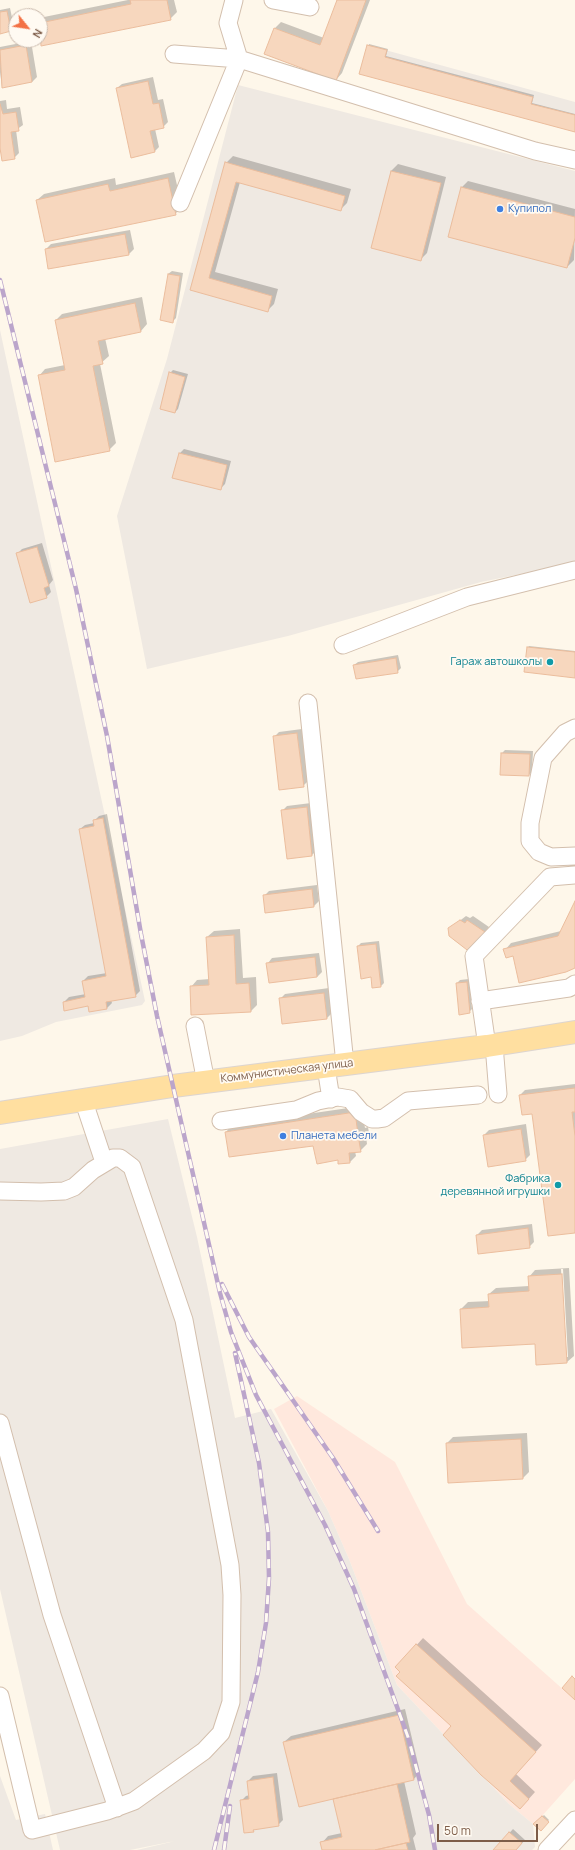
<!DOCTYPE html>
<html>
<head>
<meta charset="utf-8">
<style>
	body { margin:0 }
	#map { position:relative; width:575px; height:1850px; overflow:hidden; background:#fef7ea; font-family:Manrope,sans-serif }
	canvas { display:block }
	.north { position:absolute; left:8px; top:8px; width:40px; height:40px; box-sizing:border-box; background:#fffaf2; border:1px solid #cbbbae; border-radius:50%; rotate:120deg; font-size:11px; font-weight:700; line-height:16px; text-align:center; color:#7d5d49 }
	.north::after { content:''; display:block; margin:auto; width:14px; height:18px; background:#f37144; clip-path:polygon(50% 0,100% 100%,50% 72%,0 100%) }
	.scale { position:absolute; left:437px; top:1824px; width:101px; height:18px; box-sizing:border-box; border:2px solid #7d5d49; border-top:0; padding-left:5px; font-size:12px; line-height:14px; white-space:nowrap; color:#7d5d49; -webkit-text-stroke:3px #fffaf2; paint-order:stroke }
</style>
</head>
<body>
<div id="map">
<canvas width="575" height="1850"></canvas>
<div class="north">N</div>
<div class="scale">50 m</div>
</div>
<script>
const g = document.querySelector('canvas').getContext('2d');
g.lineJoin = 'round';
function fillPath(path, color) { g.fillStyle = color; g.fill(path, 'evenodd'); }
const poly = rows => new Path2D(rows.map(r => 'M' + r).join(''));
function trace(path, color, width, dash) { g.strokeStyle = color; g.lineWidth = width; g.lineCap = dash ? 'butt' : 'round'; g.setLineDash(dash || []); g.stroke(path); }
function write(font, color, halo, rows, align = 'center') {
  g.font = font + ' Manrope,sans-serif'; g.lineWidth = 3.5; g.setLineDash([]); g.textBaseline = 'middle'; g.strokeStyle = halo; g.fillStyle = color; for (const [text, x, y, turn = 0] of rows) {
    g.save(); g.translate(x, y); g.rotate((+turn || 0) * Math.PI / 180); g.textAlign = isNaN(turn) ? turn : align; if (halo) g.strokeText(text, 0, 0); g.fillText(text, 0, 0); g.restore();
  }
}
const commercial = poly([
	[297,1396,395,1462,467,1604,575,1700,575,1779,542,1816,549,1822,533,1824,509,1804,397,1685,349,1559,328,1511,274,1409]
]);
const industrial = poly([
	[367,45,575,102,575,132,359,74],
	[238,85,575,171,575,563,481,582,288,636,147,669,117,516,167,359],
	[0,330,145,1001,142,1005,56,1022,22,1036,0,1041],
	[168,1119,197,1237,235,1418,271,1409,328,1511,349,1559,397,1685,509,1804,533,1824,535,1847,532,1850,137,1850,175,1841,130,1850,60,1850,0,1589,0,1149],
	[0,1776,16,1820,45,1814,53,1850,0,1850]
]);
const shadow = poly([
	[128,0,174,0,177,12,170,19,42,45,40,21,44,17],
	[338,0,370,0,342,73,336,80,265,53,275,28,281,22,324,38],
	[10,8,14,27,11,30,0,32,0,10],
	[31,41,37,77,32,82,2,87,0,72,0,47],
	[369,44,388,49,386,56,534,95,532,103,575,114,575,131,360,73],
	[153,77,158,100,163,99,168,122,163,127,155,129,159,147,154,152,117,88,122,84],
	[6,100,7,109,20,107,23,125,16,130,19,153,14,158,0,141,0,101],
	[233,156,351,189,347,203,340,210,240,182,215,272,278,289,274,304,267,311,191,289,226,163],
	[398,164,446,177,427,253,421,259,372,247,391,171],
	[174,172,182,207,175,214,37,200,44,194,115,178,116,185],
	[468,181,575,209,574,260,567,267,461,188],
	[130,230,134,249,129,254,46,249,51,244],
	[172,271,183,273,176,318,173,321,168,274],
	[142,297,147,324,141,331,105,338,109,356,100,364,116,443,109,450,39,376,45,369,65,365,56,320,62,314],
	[173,370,188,374,178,409,175,412,170,373],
	[184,449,231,461,225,484,220,489,179,454],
	[42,543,53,580,49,585,51,592,46,597,17,554,22,549],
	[529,646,575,651,575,677,528,647],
	[398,655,401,668,397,672,354,665,358,662],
	[302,729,308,781,303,786,274,737,279,732],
	[505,750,533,751,532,772,529,775,502,753],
	[311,803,317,850,312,855,288,858,282,811,287,806],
	[107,814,140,991,135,996,111,1000,112,1003,107,1008,89,1011,88,1005,64,1002,69,997,86,994,83,981,88,976,107,973,80,829,85,825,94,823,94,821,99,816],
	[317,885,319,901,314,906,264,896,269,891],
	[575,903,575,967,505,950,511,943,561,931],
	[466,916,470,918,473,916,489,927,471,952,454,940,455,939,449,929],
	[240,929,243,978,256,977,257,1005,251,1011,191,987,197,980,210,979,207,937,214,931],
	[379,941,384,983,381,986,358,946,361,943],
	[319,953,322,972,317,977,268,963,272,958],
	[469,979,472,1009,469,1012,457,983,460,980],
	[329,988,332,1013,327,1018,283,1023,280,999,285,994],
	[575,1084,575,1232,533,1112,520,1095,525,1090],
	[362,1106,365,1128,368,1127,369,1133,366,1136,367,1144,360,1151,355,1151,356,1156,350,1162,338,1159,314,1145,226,1132,232,1125],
	[526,1124,530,1155,525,1160,484,1135,489,1130],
	[532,1224,534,1242,529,1247,477,1235,482,1230],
	[569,1268,574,1356,567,1362,537,1364,536,1343,463,1347,461,1309,468,1302,490,1301,489,1294,496,1288,529,1286,529,1277,535,1270],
	[561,1269,563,1269,568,1357,566,1357],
	[527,1433,529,1472,523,1478,447,1443,453,1437],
	[423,1638,542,1745,516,1774,535,1792,527,1801,397,1667],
	[405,1709,420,1772,414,1779,404,1781,416,1834,413,1838,416,1850,323,1850,322,1843,328,1836,342,1833,333,1798,284,1742,291,1736],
	[277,1773,283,1820,278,1825,256,1828,253,1831,241,1801,246,1796,250,1795,248,1781,253,1776],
	[544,1815,549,1820,541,1829,535,1824],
	[513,1829,525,1840,516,1850,494,1850]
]);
const building = poly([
	[130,0,167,0,171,20,41,46,40,23,131,4,130,0],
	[337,0,366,0,336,81,264,54,274,28,320,45,337,0],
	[7,11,11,31,0,34,0,12,7,11],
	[26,45,32,82,2,88,0,50,26,45],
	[367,45,387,50,385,57,533,97,531,104,575,115,575,132,359,74,367,45],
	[148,81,153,104,159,103,164,128,150,131,155,152,131,158,116,88,148,81],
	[0,104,3,114,16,112,19,131,11,132,15,159,2,161,0,148,0,104],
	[225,162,345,196,341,211,236,182,209,278,272,296,268,312,190,290,225,162],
	[391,171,441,183,421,261,371,248,391,171],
	[168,178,176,215,45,242,36,200,108,184,110,191,168,178],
	[461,187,575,217,575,238,567,268,448,237,461,187],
	[125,234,129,255,48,269,45,249,125,234],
	[168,274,180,276,173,323,160,320,168,274],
	[135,303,141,332,98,341,103,364,93,366,110,451,55,462,38,375,65,370,55,320,135,303],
	[169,372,185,377,175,413,160,409,169,372],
	[179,453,227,465,221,490,172,478,179,453],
	[37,547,49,586,44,588,47,598,30,603,16,553,37,547],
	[527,647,575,652,575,678,524,672,527,647],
	[396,658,398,673,356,679,353,665,396,658],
	[297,733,304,787,279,790,273,736,297,733],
	[501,753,530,754,529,776,500,775,501,753],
	[307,807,312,856,287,859,281,810,307,807],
	[103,818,136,997,106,1002,107,1009,89,1012,88,1006,64,1011,63,1002,85,997,82,981,106,976,79,829,94,826,93,820,103,818],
	[312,889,314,907,265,913,263,895,312,889],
	[575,901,575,968,566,972,519,983,513,956,506,958,503,949,558,936,575,901],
	[460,920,465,923,467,920,485,932,471,953,449,936,448,928,460,920],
	[234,935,236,984,249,983,251,1012,191,1015,190,986,209,985,206,937,234,935],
	[376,944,381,987,372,988,371,977,361,979,357,946,376,944],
	[315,957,317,977,269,983,266,963,315,957],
	[467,982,470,1013,459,1015,456,983,467,982],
	[324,993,327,1019,282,1024,279,998,324,993],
	[575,1088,575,1112,572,1112,575,1136,575,1233,548,1236,532,1114,522,1115,519,1095,575,1088],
	[355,1112,358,1134,362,1133,363,1140,359,1141,361,1152,349,1153,350,1163,338,1164,338,1160,317,1164,313,1146,229,1157,225,1132,355,1112],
	[521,1129,526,1161,488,1167,483,1135,521,1129],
	[528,1228,530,1248,478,1254,476,1235,528,1228],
	[562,1274,567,1363,536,1365,535,1344,462,1348,460,1309,489,1307,488,1294,529,1291,528,1276,562,1274],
	[521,1439,523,1479,448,1483,446,1443,521,1439],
	[416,1644,536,1752,510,1781,529,1799,520,1809,481,1775,443,1735,451,1726,396,1676,400,1672,395,1667,416,1644],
	[572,1676,575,1679,575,1700,562,1688,572,1676],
	[399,1715,414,1780,299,1807,283,1742,399,1715],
	[273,1777,279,1826,253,1830,254,1832,244,1833,240,1800,249,1799,247,1781,273,1777],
	[397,1784,410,1842,375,1850,322,1850,320,1842,342,1837,333,1799,397,1784],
	[542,1816,549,1822,541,1831,533,1824,542,1816],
	[509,1832,522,1843,516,1850,493,1850,509,1832],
	[406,1843,408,1850,375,1850,406,1843]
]);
const minor = poly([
	[234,0,228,23,239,59,535,151,575,160],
	[273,0,310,7],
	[174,54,239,59,180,203],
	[343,645,467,597,575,570],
	[308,703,345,1064],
	[575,728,565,733,543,758,530,823,530,841,539,852,551,857,575,856],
	[480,1001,569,988,575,984],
	[195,1026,206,1082],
	[494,1045,498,1094],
	[487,1046,474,956,550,877,575,875],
	[326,1067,331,1099],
	[83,1099,104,1162],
	[221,1121,296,1110,318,1101,338,1097,350,1099,361,1112,372,1119,377,1119,384,1118,408,1101,478,1095],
	[0,1191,41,1192,64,1191,74,1187,93,1170,113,1158,120,1158,132,1167,184,1320,230,1565,232,1595,231,1702,221,1733,204,1751,134,1801,107,1811,32,1830,0,1696],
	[0,1423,52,1615,117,1808],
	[547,1850,575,1820]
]);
const major = poly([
	[0,1113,173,1086,487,1046,575,1032]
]);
const rail = poly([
	[0,280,76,589,107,736,141,934,157,1016,220,1293,231,1332,256,1395,325,1525,354,1589,408,1737,429,1815,435,1850],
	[222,1284,249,1337,333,1458,378,1531],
	[214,1850,258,1672,266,1623,269,1578,268,1532,259,1463,235,1353],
	[224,1850,230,1806]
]);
const markers = [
	[500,209,4,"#3f7fe0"],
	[550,662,4,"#0f9aa8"],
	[283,1136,4,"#3f7fe0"],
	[558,1185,4,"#0f9aa8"]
];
const shopNames = [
	["Купипол",508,209],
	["Планета мебели",291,1136]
];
const cultureNames = [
	["Гараж автошколы",542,662],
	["Фабрика",550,1179],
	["деревянной игрушки",550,1192]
];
const streetNames = [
	["Коммунистическая улица",287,1071,-7]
];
fillPath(commercial, '#ffe8dd');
fillPath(industrial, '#efe9e2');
fillPath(shadow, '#0003');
fillPath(building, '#f7d7be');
trace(building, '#ebbd9d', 1);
trace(minor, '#d3bfad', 19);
trace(major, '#ddd5d0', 24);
trace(minor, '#fff', 17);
trace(major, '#ffdfa0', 22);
trace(rail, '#bba5cb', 4.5);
trace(rail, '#fffaf2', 3, [9]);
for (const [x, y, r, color] of markers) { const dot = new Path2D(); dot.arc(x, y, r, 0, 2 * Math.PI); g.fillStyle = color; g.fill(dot); trace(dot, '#fffaf2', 1.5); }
write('11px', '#366cbe', '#fffaf2', shopNames, 'left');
write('11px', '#0d838f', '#fffaf2', cultureNames, 'right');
write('11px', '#7d5d49', '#fffaf2', streetNames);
</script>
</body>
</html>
